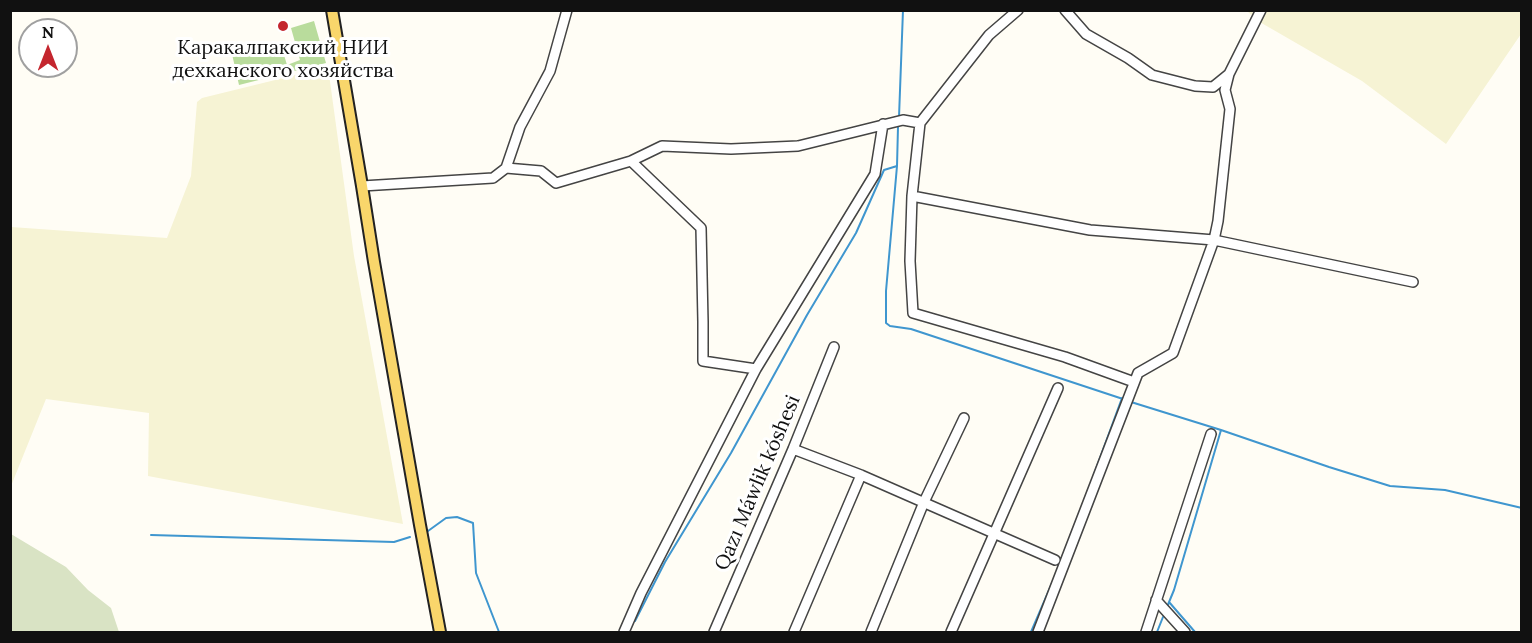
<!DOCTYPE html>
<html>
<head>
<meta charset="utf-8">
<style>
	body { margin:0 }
	#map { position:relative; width:1532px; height:643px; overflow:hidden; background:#fffdf5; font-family:Lora,serif }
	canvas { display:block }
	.frame { position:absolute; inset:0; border:12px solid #111; pointer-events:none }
	.north { position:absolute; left:18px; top:18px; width:60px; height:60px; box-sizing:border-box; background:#fff; border:2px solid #a0a0a0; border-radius:50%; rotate:0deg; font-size:16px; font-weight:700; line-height:24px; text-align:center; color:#111 }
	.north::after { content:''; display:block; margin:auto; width:21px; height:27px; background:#c4262e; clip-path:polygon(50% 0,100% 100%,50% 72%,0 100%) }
</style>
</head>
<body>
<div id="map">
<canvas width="1532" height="643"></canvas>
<div class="frame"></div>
<div class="north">N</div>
</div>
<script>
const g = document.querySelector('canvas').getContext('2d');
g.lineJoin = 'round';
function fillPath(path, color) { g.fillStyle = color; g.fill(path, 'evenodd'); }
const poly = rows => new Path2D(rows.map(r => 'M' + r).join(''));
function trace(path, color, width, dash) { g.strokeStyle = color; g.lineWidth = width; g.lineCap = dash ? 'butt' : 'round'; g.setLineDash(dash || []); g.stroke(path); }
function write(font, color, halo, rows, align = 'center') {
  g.font = font + ' Lora,serif'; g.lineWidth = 6; g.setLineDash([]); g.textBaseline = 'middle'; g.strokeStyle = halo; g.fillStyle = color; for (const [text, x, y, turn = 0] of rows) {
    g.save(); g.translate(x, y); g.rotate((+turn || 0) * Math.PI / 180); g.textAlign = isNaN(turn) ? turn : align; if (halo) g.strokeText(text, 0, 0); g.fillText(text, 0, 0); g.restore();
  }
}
const farmland = poly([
	[1247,11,1521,11,1521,34,1446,144,1362,81,1258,21],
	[328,67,354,256,403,524,148,476,149,413,46,399,11,486,11,227,167,238,191,176,197,102,202,98]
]);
const forest = poly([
	[314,21,326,63,239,85,232,54,254,47,266,42,269,49,281,45,287,65,300,60,291,28]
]);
const cemetery = poly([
	[11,534,66,567,88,590,111,608,119,632,11,632]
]);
const stream = poly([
	[899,117,903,10],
	[898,127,897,166,886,291,886,323,890,326,911,329,1126,400],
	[1131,402,1221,430,1329,467,1390,486,1445,490,1522,508],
	[1093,477,1122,398],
	[428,531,446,518,457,517,473,523,476,573,499,632],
	[151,535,394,542,410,537],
	[1169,602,1195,632],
	[1167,607,1174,590,1221,430],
	[635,621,665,562,731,453,807,315,856,233,884,170,897,166],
	[1031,632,1053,581],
	[1157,632,1163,617]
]);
const minor = poly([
	[1018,10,989,35,920,123,912,196,910,261,913,313,1065,357,1134,382],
	[1065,10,1086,34,1128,58,1152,75,1195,86,1213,87,1229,74],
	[631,161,701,228,703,322,703,361,756,369],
	[506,168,541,171,556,183,631,161,662,146,731,149,798,146,903,120,920,123],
	[362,186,493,178,506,168,520,127,550,71,567,10],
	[912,196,1090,230,1214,240,1413,282],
	[793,449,861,475,1055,560],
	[1156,600,1185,632],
	[624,632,641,593,756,369,875,174,883,124],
	[714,632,793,449,834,347],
	[794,632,861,475],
	[871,632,924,502,964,418],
	[951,632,1058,388],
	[1038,632,1138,373,1173,353,1214,240,1218,221,1230,109,1225,90,1229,74,1261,10],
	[1146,632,1211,434]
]);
const major = poly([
	[332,10,362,186,374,262,420,525,440,632]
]);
const markers = [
	[283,26,6,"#c4262e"]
];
const poiNames = [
	["Каракалпакский НИИ",283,48],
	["дехканского хозяйства",283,71]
];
const streetNames = [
	["Qazı Máwlik kóshesi",758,483,-67]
];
fillPath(farmland, '#f6f3d4');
fillPath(forest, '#b9dc9c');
fillPath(cemetery, '#d9e3c4');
trace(stream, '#3f96cf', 2);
trace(minor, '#444', 12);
trace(major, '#222', 14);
trace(minor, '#fff', 9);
trace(major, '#f9d66b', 10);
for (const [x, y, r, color] of markers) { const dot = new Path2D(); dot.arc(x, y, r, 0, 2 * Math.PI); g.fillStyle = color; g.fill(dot); trace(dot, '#fff', 2); }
write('20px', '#111', '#fff', poiNames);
write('20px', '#111', '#fff', streetNames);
</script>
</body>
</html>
